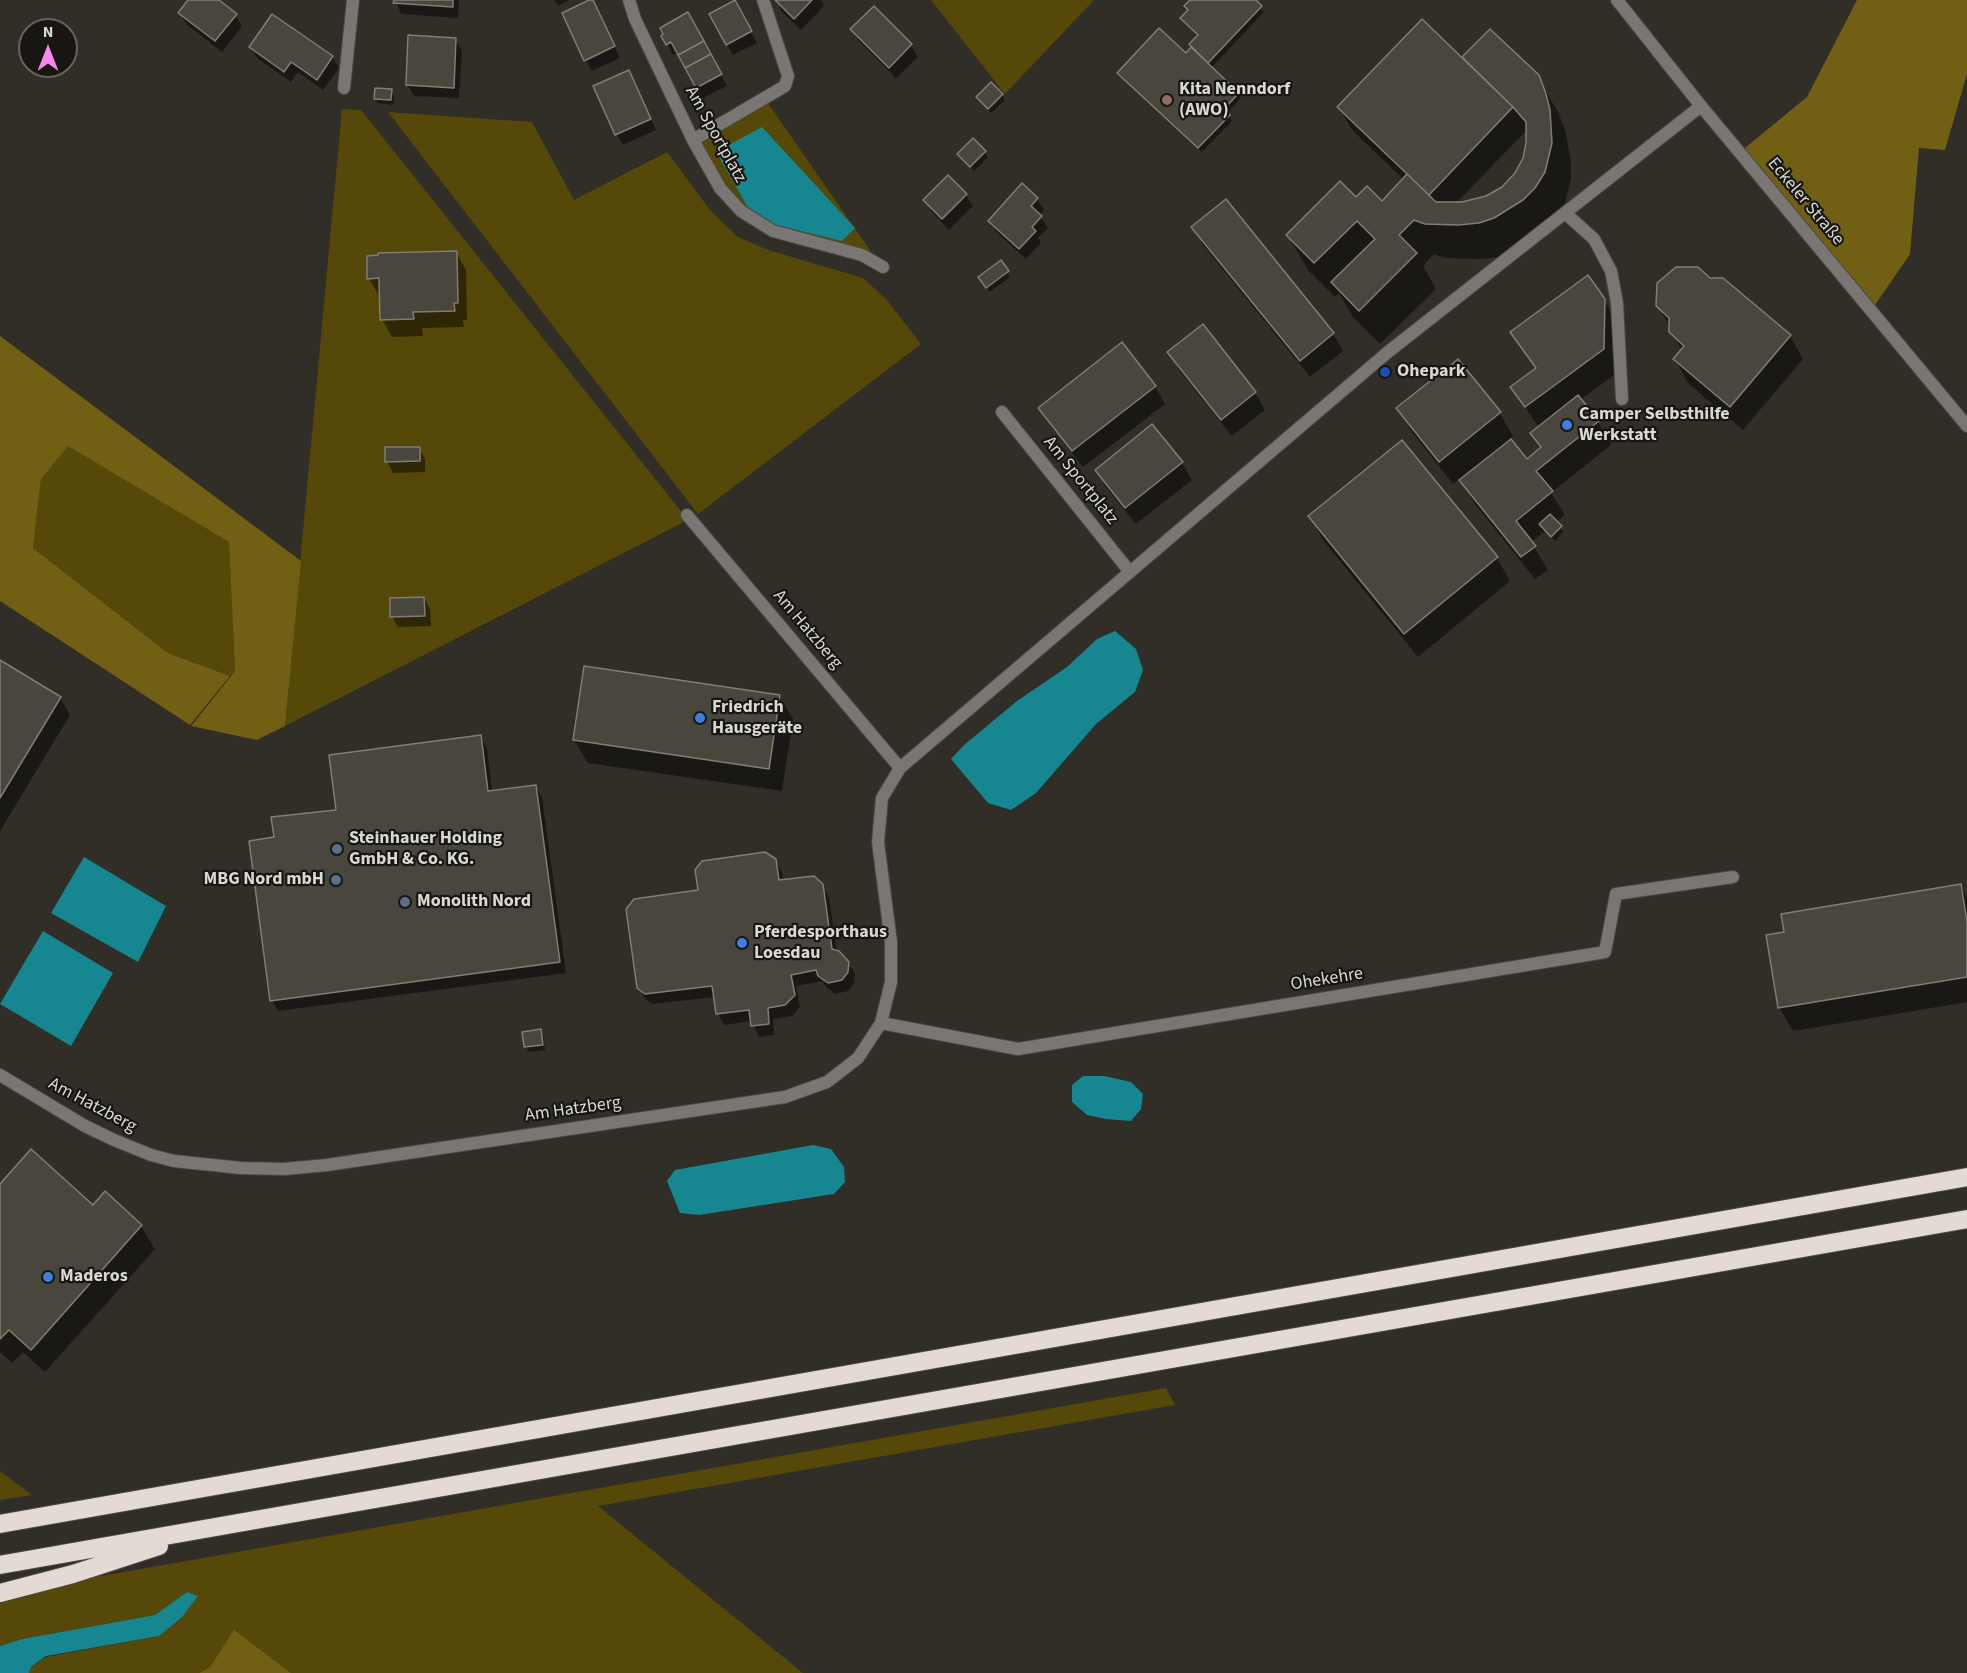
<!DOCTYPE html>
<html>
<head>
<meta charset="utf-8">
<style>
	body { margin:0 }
	#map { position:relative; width:1967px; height:1673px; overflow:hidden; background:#302e26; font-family:"Source Sans 3",sans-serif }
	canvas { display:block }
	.north { position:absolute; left:18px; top:18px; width:60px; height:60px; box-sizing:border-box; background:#171612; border:2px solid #65645f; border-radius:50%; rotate:0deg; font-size:16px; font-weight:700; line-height:24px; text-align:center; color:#d9d8d3 }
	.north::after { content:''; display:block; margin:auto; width:21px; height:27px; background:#f987e9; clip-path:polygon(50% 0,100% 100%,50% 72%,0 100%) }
</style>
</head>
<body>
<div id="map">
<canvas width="1967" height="1673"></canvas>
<div class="north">N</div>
</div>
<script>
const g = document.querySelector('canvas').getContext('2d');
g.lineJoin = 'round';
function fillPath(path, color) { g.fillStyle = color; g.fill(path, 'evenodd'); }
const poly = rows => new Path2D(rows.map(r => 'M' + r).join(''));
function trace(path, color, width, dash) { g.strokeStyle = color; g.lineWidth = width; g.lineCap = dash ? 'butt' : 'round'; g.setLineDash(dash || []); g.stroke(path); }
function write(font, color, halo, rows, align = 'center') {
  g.font = font + ' "Source Sans 3",sans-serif'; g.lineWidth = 4.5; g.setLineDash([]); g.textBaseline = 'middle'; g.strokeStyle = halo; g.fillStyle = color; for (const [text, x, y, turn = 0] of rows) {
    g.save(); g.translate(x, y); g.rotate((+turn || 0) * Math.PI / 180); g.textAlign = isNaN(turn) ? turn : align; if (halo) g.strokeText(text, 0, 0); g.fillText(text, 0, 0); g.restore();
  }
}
const green = poly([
	[931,0,1094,0,1005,94],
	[765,99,879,263,775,229,743,209,721,187,694,140],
	[342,109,361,110,688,520,285,726],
	[388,112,532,122,574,200,667,152,710,210,738,237,768,250,863,278,886,299,921,344,698,514],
	[67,445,229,542,235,671,230,676,168,653,33,548,41,479],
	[1166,1388,1175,1405,598,1506,803,1673,291,1673,234,1631,210,1667,199,1673,29,1673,31,1667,46,1657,159,1636,187,1592,155,1615,22,1639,0,1646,0,1595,5,1593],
	[0,1471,32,1495,0,1500]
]);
const forest = poly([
	[1857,0,1967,0,1967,74,1945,150,1919,148,1910,254,1871,311,1740,152,1807,97],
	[0,336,301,561,285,726,257,740,191,726,235,671,229,542,68,446,41,479,33,548,168,653,230,676,190,725,0,601],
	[234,1630,291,1673,199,1673,210,1667]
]);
const water = poly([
	[762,127,855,228,842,241,776,225,750,211,716,152],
	[1115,631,1136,649,1143,670,1135,692,1096,724,1036,793,1011,810,988,803,951,759,964,745,1017,701,1067,667,1097,639],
	[84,857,166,906,138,962,51,913],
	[43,931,113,973,71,1046,0,1004],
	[1083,1076,1104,1076,1131,1082,1143,1094,1141,1109,1131,1121,1106,1119,1087,1115,1072,1102,1072,1085],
	[813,1145,831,1149,844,1167,845,1182,834,1194,699,1215,680,1213,667,1181,675,1170],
	[187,1592,198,1596,182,1617,159,1636,46,1656,31,1667,29,1673,0,1673,0,1646,22,1639,155,1615]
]);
const shadow = poly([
	[190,0,216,0,235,15,242,26,222,52,186,24,180,13],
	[395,0,459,0,458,18,401,14],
	[554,0,569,0,558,6],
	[777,0,821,0,824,6,801,30,782,12],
	[1192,0,1254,0,1264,12,1211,68,1241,98,1227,113,1232,121,1202,152,1122,78,1119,73,1186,55,1193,48,1191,45,1198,37,1182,19,1189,11],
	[734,2,757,43,733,55,711,14],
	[874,8,911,45,918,57,896,78,859,41,852,30],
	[598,12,620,58,592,71,586,60],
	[1490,31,1537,76,1558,112,1565,130,1571,161,1571,179,1564,207,1514,252,1499,257,1479,259,1445,258,1434,254,1423,266,1436,289,1380,344,1353,317,1339,293,1335,297,1308,270,1288,235,1356,199,1382,203,1404,180,1352,130,1339,107,1462,60],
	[1525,132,1527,134,1524,158,1516,174,1503,188,1487,197,1456,203],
	[663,36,709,53,727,86,703,98,678,53,673,55],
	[455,40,462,51,459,98,414,96,407,84],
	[251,47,332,57,339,68,323,90,298,72,291,82,257,58],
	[635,83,656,130,623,145,616,134],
	[391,91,394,96,393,105,378,103,375,98],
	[1002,95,1005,100,991,113,977,97],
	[973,140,988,157,974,171,959,154],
	[948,177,966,195,973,206,949,230,931,211,925,200],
	[1023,185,1037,199,1044,210,1039,215,1048,228,1038,238,1041,243,1026,259,996,232,990,221],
	[1193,227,1333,334,1343,351,1310,377,1203,245],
	[456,252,466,270,467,320,463,320,464,327,422,328,423,336,392,337,382,319,381,296,379,296,369,278],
	[1007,272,1010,277,990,292,983,283],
	[1709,280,1790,336,1803,359,1743,430,1688,383,1675,359,1682,351,1658,305],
	[1604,300,1618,324,1617,373,1580,400,1598,422,1611,445,1551,493,1565,515,1556,522,1563,532,1555,541,1545,531,1531,542,1548,570,1535,579,1475,504,1460,479,1453,484,1412,432,1398,409,1500,413,1513,436,1509,439,1527,461,1541,449,1532,434,1539,428,1512,387,1536,370,1512,333],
	[1169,353,1255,393,1265,410,1232,436,1179,370],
	[1155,386,1165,404,1083,467,1050,425,1040,408],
	[1402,442,1497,558,1510,581,1418,657,1323,540,1310,517],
	[419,448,425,459,425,472,393,473,387,461],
	[1182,463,1192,480,1136,524,1106,487,1096,470],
	[424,598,430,609,431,626,398,627,392,616],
	[0,661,60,698,70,715,0,831],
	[779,696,793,719,782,791,588,763,574,740],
	[480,736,487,748,492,792,535,786,542,797,566,973,278,1011,272,1000,276,838,337,811],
	[775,860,782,872,783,881,822,885,829,897,837,952,848,963,855,974,854,984,848,991,835,994,826,987,823,981,796,986,800,1007,792,1016,773,1019,774,1035,759,1037,752,1021,724,1025,718,1013,715,997,652,1004,645,999,639,987,700,892],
	[1960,886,1967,898,1967,1002,1793,1031,1779,1007,1786,933],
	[541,1031,543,1036,545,1050,529,1052,526,1047],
	[0,1186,93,1207,141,1226,155,1249,45,1372,23,1352,12,1363,0,1352]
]);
const building = poly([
	[188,0,219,0,237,14,215,41,178,13,188,0],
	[394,0,453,0,453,7,393,3,394,0],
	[589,0,593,0,615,46,584,61,562,13,589,0],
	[735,0,752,31,726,45,709,14,735,0],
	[775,0,812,0,794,19,775,0],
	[1190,0,1256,0,1262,6,1208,63,1189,44,1198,35,1180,18,1188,10,1184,6,1190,0],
	[874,6,912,44,889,68,850,29,874,6],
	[688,12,704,41,678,55,671,42,666,45,661,36,663,34,660,28,688,12],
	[272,14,333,56,317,80,291,62,284,72,249,47,272,14],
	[1422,19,1513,107,1429,195,1337,107,1422,19],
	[1159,28,1186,53,1191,47,1239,93,1224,109,1230,115,1198,148,1117,73,1159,28],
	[1490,29,1539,75,1546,94,1550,110,1552,143,1545,172,1535,188,1523,200,1494,218,1479,223,1459,225,1425,224,1414,220,1399,235,1417,253,1359,311,1331,282,1375,239,1357,221,1314,263,1286,235,1340,181,1356,197,1367,186,1382,201,1407,174,1436,202,1462,202,1486,196,1502,187,1515,173,1523,158,1526,143,1526,122,1513,107,1462,57,1490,29],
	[408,35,456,38,454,88,406,85,408,35],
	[704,41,711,54,685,68,678,55,704,41],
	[711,54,722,74,696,88,685,68,711,54],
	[629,70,651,119,615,135,593,86,629,70],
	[991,82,1003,94,988,109,976,97,991,82],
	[375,88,392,89,391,100,374,99,375,88],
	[973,138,986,151,970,167,957,154,973,138],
	[948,175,967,194,942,219,923,200,948,175],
	[1022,183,1038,198,1031,206,1042,216,1032,227,1036,231,1019,249,988,221,1022,183],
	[1226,199,1334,333,1300,361,1191,227,1226,199],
	[457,251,458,303,454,303,455,311,413,312,414,319,380,320,379,278,367,279,367,256,378,255,378,253,457,251],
	[1001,260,1009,271,986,288,978,277,1001,260],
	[1676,267,1698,267,1710,278,1723,278,1791,335,1730,407,1673,359,1684,346,1669,332,1669,318,1656,306,1657,283,1676,267],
	[1588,275,1605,299,1604,349,1525,407,1510,387,1536,368,1510,332,1588,275],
	[1203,324,1256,392,1221,420,1167,352,1203,324],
	[1122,342,1156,386,1072,451,1038,408,1122,342],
	[1458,359,1501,412,1439,462,1396,408,1458,359],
	[1578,395,1599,421,1536,471,1553,491,1516,521,1536,546,1521,557,1459,480,1511,439,1527,459,1541,447,1530,433,1578,395],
	[1152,424,1183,462,1125,508,1095,470,1152,424],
	[1402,440,1498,557,1404,634,1308,516,1402,440],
	[385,447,420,447,420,461,385,462,385,447],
	[1550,514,1562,526,1551,537,1539,524,1550,514],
	[424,597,425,616,390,617,390,598,424,597],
	[0,660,61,697,0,798,0,660],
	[584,666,780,695,769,769,573,740,584,666],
	[481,735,488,791,536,785,560,962,270,1001,249,841,274,837,271,817,336,810,329,755,481,735],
	[765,852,776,859,779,880,814,876,823,884,832,949,839,951,849,962,848,972,842,980,828,983,818,976,816,970,791,975,795,995,785,1005,768,1008,769,1024,751,1026,749,1010,716,1014,712,986,645,994,637,988,626,909,634,899,698,890,695,870,702,861,765,852],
	[1961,884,1967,922,1967,977,1778,1008,1766,935,1784,932,1781,914,1961,884],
	[541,1029,543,1045,524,1047,522,1032,541,1029],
	[31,1149,93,1205,105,1191,142,1225,31,1350,9,1330,0,1339,0,1184,31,1149]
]);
const minor = poly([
	[629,0,635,19,693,140,720,188,741,211,773,231,862,255,883,267],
	[344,88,353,0],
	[693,140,785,86,788,76,763,0],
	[1565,213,1594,239,1611,271,1617,303,1622,399],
	[1002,412,1130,572],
	[687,515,900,768],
	[881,1023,1018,1049,1605,952,1616,894,1733,877],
	[0,1075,85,1126,114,1140,151,1155,174,1161,241,1168,284,1169,327,1165,785,1097,827,1082,858,1058,881,1023,891,982,891,942,878,842,882,798,900,768,1388,352,1701,106]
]);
const tertiary = poly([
	[1617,0,1701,106,1967,426]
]);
const motorway = poly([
	[0,1524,1967,1177],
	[0,1565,1967,1219],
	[0,1593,73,1574,159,1546]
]);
const markers = [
	[1167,100,6,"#8d6e63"],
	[1385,372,6,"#1a4fb4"],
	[1567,425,6,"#3f7fe0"],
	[700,718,6,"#3f7fe0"],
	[337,849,6,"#5c6f8a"],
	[336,880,6,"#5c6f8a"],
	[405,902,6,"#5c6f8a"],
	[742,943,6,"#3f7fe0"],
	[48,1277,6,"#3f7fe0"]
];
const poiNames = [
	["Kita Nenndorf",1179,90],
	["(AWO)",1179,111],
	["Ohepark",1397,372],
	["Camper Selbsthilfe",1579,415],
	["Werkstatt",1579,436],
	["Friedrich",712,708],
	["Hausgeräte",712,729],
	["Steinhauer Holding",349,839],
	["GmbH & Co. KG.",349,860],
	["MBG Nord mbH",324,880,"right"],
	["Monolith Nord",417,902],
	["Pferdesporthaus",754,933],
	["Loesdau",754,954],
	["Maderos",60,1277]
];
const streetNames = [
	["Am Sportplatz",715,135,61],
	["Eckeler Straße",1805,202,50],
	["Am Sportplatz",1080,481,51],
	["Am Hatzberg",807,630,50],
	["Ohekehre",1327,980,-9],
	["Am Hatzberg",92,1106,28],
	["Am Hatzberg",573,1110,-8]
];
fillPath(green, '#564809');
fillPath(forest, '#716014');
fillPath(water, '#168791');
fillPath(shadow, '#0007');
fillPath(building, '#48463d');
trace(building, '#817e75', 1.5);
trace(minor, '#4b4942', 14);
trace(tertiary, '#4b4942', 14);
trace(motorway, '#4b4942', 20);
trace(minor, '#797673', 12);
trace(tertiary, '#797673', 12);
trace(motorway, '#e3dad3', 18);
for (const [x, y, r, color] of markers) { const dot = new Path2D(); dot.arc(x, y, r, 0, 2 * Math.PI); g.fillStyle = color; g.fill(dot); trace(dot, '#171612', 2); }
write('bold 18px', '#d9d8d3', '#171612', poiNames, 'left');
write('18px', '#d9d8d3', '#171612', streetNames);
</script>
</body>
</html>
